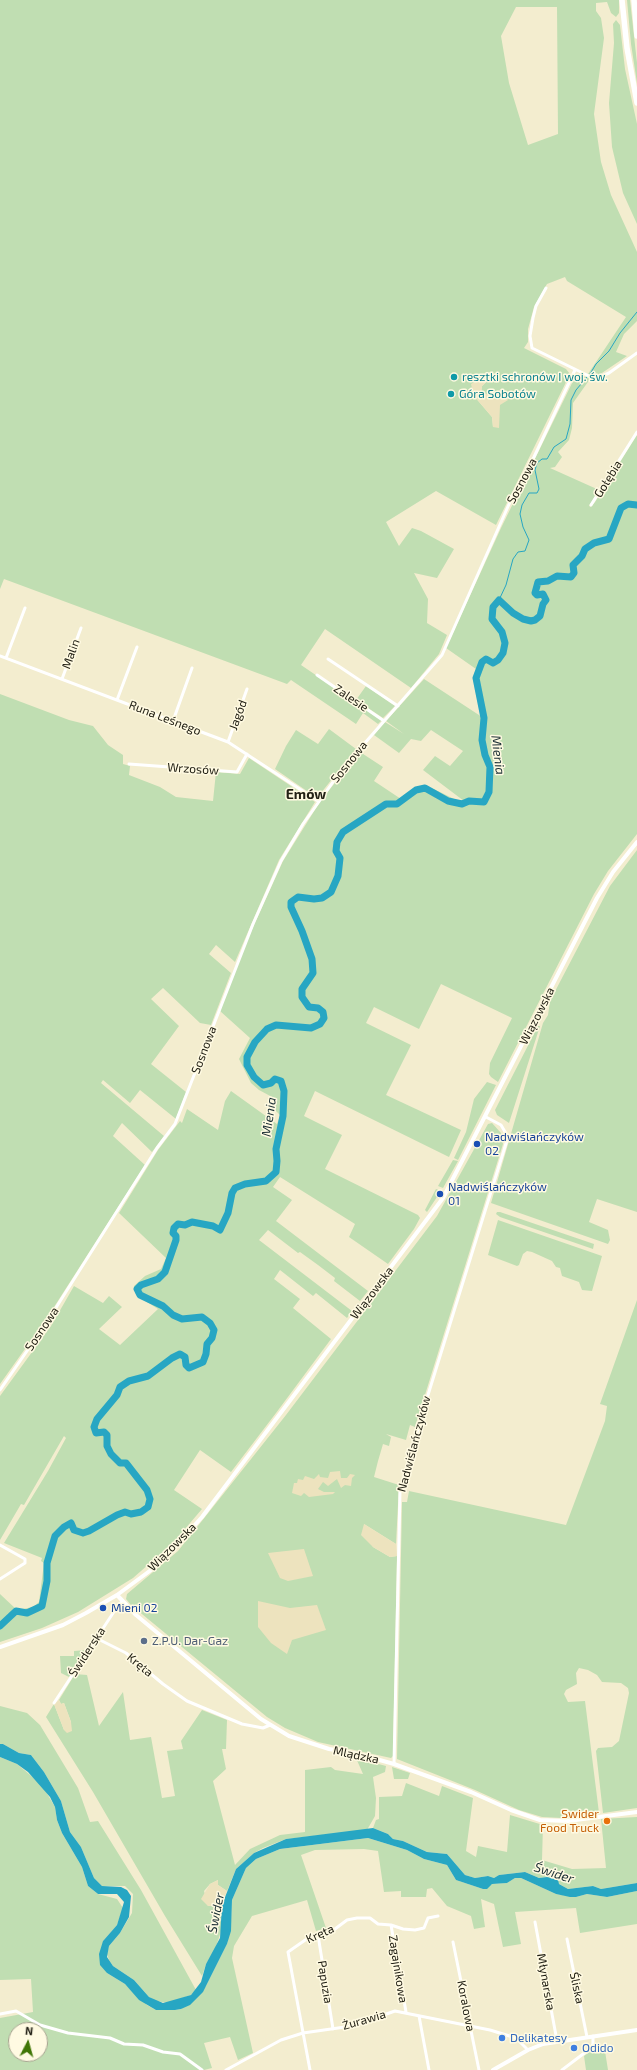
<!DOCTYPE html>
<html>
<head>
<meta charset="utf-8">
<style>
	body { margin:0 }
	#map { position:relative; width:637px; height:2070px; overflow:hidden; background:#f3edcf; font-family:"Exo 2",sans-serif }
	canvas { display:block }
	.north { position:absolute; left:8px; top:2022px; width:40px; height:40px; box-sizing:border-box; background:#fffae2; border:1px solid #a7a390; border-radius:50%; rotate:6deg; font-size:11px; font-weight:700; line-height:16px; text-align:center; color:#222015 }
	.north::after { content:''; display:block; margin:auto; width:14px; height:18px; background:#407605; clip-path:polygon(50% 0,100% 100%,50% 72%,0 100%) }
</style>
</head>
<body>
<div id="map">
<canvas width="637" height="2070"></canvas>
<div class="north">N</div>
</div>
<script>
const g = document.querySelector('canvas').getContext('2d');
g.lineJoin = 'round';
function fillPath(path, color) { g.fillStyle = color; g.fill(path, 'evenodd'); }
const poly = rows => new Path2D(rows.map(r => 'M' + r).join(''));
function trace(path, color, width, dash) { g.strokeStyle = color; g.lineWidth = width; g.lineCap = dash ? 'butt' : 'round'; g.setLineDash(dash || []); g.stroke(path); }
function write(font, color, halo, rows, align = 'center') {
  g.font = font + ' "Exo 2",sans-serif'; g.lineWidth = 3; g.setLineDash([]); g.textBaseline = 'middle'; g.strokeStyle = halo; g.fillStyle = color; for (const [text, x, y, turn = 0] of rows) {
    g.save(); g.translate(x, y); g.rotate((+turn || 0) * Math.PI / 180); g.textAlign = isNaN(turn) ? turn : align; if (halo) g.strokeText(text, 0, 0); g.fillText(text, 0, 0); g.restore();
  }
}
const green = poly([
	[0,0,619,0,619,13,616,17,611,13,607,2,596,3,596,11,601,18,604,38,594,114,601,162,611,195,637,252,637,321,624,334,616,352,627,356,596,377,588,374,626,317,567,281,565,277,547,284,534,307,528,329,528,342,524,348,566,369,570,374,496,525,436,491,386,522,399,546,412,528,421,531,454,549,437,578,414,573,428,599,427,623,447,635,439,654,411,688,325,629,301,665,382,720,378,724,363,713,356,724,291,680,287,684,4,579,0,589],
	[516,7,557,7,558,134,528,145,509,83,501,36],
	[490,372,492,376,482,386,481,394,494,394,493,427,492,417,474,396],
	[627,0,630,0,637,63,637,83,631,44],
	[616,20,620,25,625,69,637,124,637,224,623,193,612,147,609,103,614,43,613,24],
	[576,375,581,375,590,379,573,403,572,428,569,440,558,452,562,457,555,467,550,468,599,490,589,506,591,507,595,502,637,435,637,834,608,871,594,894,498,1082,491,1077,489,1074,490,1063,512,1018,441,984,419,1029,374,1007,366,1023,411,1045,386,1095,461,1130,449,1157,315,1091,304,1116,342,1135,325,1169,418,1215,420,1218,414,1229,388,1264,349,1237,355,1224,280,1177,273,1187,292,1200,276,1221,368,1291,360,1301,334,1281,335,1278,318,1265,300,1252,298,1253,268,1230,259,1240,352,1311,347,1318,316,1293,313,1296,280,1270,274,1279,300,1299,293,1308,331,1339,276,1413,231,1472,200,1450,174,1490,202,1509,173,1543,133,1578,78,1612,42,1628,0,1642,0,1594,17,1610,33,1607,39,1602,44,1563,41,1561,42,1558,4,1543,48,1471,66,1438,64,1436,24,1505,21,1504,0,1540,0,1396,51,1326,74,1286,103,1303,109,1296,122,1307,99,1329,120,1345,158,1309,136,1295,134,1286,145,1276,161,1269,166,1258,119,1213,158,1150,180,1121,182,1123,187,1109,218,1130,225,1101,231,1091,277,1124,280,1115,273,1108,274,1098,259,1090,251,1083,239,1059,250,1038,220,1011,249,936,283,861,321,800,360,752,383,767,374,781,401,799,410,791,422,786,434,789,460,802,464,801,423,770,435,756,450,766,463,751,431,730,421,741,411,739,399,753,374,735,385,722,404,734,386,721,424,679,482,717,474,675,476,669,446,648,501,528],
	[366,686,395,706,383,718,356,700],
	[0,694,69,720,93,726,108,745,123,755,123,764,130,766,129,775,160,787,176,797,213,801,216,772,240,774,249,758,315,802,279,860,235,962,216,945,209,954,231,973,211,1025,200,1023,163,988,151,999,179,1026,151,1064,186,1092,176,1119,140,1090,130,1103,103,1080,101,1083,164,1136,152,1152,122,1123,113,1136,145,1165,47,1318,0,1384],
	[329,729,356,749,317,798,275,769,286,746,296,730,318,744],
	[637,850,637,1212,597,1199,589,1222,608,1230,610,1240,608,1244,491,1203,543,1023,548,1015,550,1001,610,886],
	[538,1026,540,1026,509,1123,497,1115,495,1110],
	[487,1082,496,1085,458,1160,454,1158,466,1132,474,1099],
	[492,1123,501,1133,503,1144,415,1427,410,1425,406,1440,386,1434,391,1437,389,1446,383,1444,378,1461,374,1477,399,1485,396,1544,364,1524,373,1547,390,1557,397,1556,393,1756,391,1758,318,1742,285,1728,267,1717,131,1605,126,1599,127,1594,178,1551,286,1415,437,1216,488,1124],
	[453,1160,458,1161,443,1188,438,1186],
	[436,1189,441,1191,427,1212,425,1210],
	[497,1212,500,1212,594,1244,593,1249,500,1217,496,1214],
	[498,1220,602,1256,592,1291,582,1290,579,1282,562,1276,560,1268,556,1267,552,1261,532,1252,527,1251,523,1254,519,1265,517,1266,488,1255],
	[637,1300,637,1808,603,1813,596,1751,598,1748,612,1747,619,1741,629,1693,628,1688,621,1683,602,1682,597,1675,588,1670,579,1668,576,1673,577,1684,566,1690,564,1694,568,1702,585,1701,599,1813,562,1818,542,1817,519,1810,475,1790,397,1759,402,1502,407,1502,409,1491,566,1525,605,1421,607,1406,600,1404],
	[87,1650,69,1677,61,1673,60,1656,74,1656,74,1651],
	[75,1674,87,1675,99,1726,123,1692,130,1740,151,1737,162,1798,175,1796,167,1751,183,1749,181,1741,202,1710,227,1720,226,1749,222,1749,226,1769,213,1781,235,1865,250,1849,280,1835,305,1832,305,1770,331,1767,335,1770,363,1774,356,1758,386,1766,385,1772,373,1777,376,1798,375,1816,367,1830,286,1839,263,1848,254,1853,236,1869,227,1891,218,1885,218,1880,210,1884,204,1891,208,1906,222,1905,221,1931,215,1950,206,1964,202,1976,165,1916,93,1792,46,1717,54,1704,64,1730,71,1722,64,1703,61,1704,59,1700],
	[0,1706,27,1713,40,1725,78,1788,90,1822,98,1821,141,1890,168,1939,196,1990,191,1995,168,2003,156,2001,149,1997,134,1980,113,1966,109,1960,107,1954,109,1946,120,1933,132,1913,133,1894,125,1886,102,1886,94,1878,81,1847,70,1832,61,1801,44,1772,31,1755,19,1753,3,1744,0,1744],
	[0,1757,17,1764,42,1785,55,1807,57,1820,62,1833,82,1867,88,1886,98,1894,117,1899,123,1908,117,1925,103,1941,107,1973,125,1984,147,2005,156,2010,175,2010,181,2009,206,1986,227,1944,231,1921,232,1900,246,1868,256,1859,280,1849,368,1838,407,1850,424,1859,447,1865,456,1880,483,1889,492,1884,507,1883,515,1878,521,1878,556,1894,576,1897,587,1894,607,1897,637,1891,637,1924,580,1933,576,1908,515,1912,521,1944,503,1947,494,1904,481,1899,485,1927,474,1929,471,1916,447,1906,432,1888,427,1889,426,1897,401,1897,401,1891,384,1892,378,1851,364,1849,315,1850,301,1855,326,1928,316,1931,307,1900,252,1916,234,1946,232,1958,253,2053,238,2060,230,2037,204,2043,212,2068,204,2070,0,2070,0,2018,33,2012,31,1979,0,1980],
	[16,2030,40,2030,40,2054,16,2054],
	[392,1767,410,1773,408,1779,394,1779],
	[406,1783,439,1796,442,1786,473,1798,466,1851,476,1857,478,1846,507,1852,510,1815,543,1825,542,1860,572,1869,606,1868,601,1819,637,1817,637,1883,601,1889,593,1886,568,1889,547,1877,539,1878,525,1872,499,1875,494,1878,488,1876,475,1878,465,1875,447,1854,427,1852,403,1841,393,1839,388,1834,373,1828,376,1820,379,1819,379,1797,402,1796],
	[598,2046,605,2051,608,2070,586,2070,584,2056]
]);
const sand = poly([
	[490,372,493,376,482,386,481,394,493,394,501,389,505,392,508,400,500,405,499,428,493,427,492,417,474,396,471,384],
	[340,1471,341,1478,347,1478,350,1474,355,1475,352,1478,351,1486,345,1485,341,1488,337,1479,328,1486,323,1482,318,1489,324,1492,335,1492,333,1494,309,1497,304,1493,301,1496,292,1493,294,1483,297,1483,298,1479,303,1480,305,1476,314,1479,319,1474,320,1477,328,1478,330,1472],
	[364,1524,396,1544,397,1556,390,1557,373,1547,361,1535],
	[304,1549,313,1576,288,1581,280,1578,268,1553],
	[258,1601,290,1608,317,1605,326,1630,292,1640,287,1654,271,1643,258,1627],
	[59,1700,61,1704,64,1703,71,1722,72,1731,67,1733,64,1730,54,1704],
	[218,1880,218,1885,227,1891,222,1905,208,1906,201,1899,210,1884]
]);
const water = poly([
	[0,1744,3,1744,19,1753,31,1755,44,1772,61,1801,70,1832,81,1847,94,1878,102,1886,121,1887,127,1890,131,1896,129,1917,120,1933,109,1946,107,1957,113,1966,134,1980,149,1997,163,2003,191,1995,201,1982,206,1964,220,1938,222,1905,236,1869,254,1853,286,1839,373,1828,388,1834,393,1839,403,1841,427,1852,447,1854,465,1875,475,1878,488,1876,494,1878,499,1875,525,1872,539,1878,547,1877,558,1880,559,1884,568,1889,593,1886,601,1889,637,1883,637,1891,607,1897,587,1894,576,1897,570,1897,556,1894,521,1878,515,1878,507,1883,492,1884,487,1889,483,1889,456,1880,447,1865,424,1859,407,1850,368,1838,280,1849,256,1859,246,1868,232,1900,231,1931,227,1944,203,1992,190,2005,181,2009,175,2010,156,2010,139,2000,125,1984,107,1973,100,1965,99,1954,103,1941,117,1925,124,1902,117,1894,98,1894,88,1886,82,1867,62,1833,57,1820,55,1807,50,1797,28,1772,17,1764,0,1757]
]);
const stream = poly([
	[590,374,596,364,609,351,620,333,637,312],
	[499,600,506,585,513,559,518,552,525,551,529,540,523,527,520,514,522,505,529,493,537,493,539,489,535,470,537,463,542,459,547,459,554,447,566,439,570,424,571,400,576,390,587,377]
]);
const river = poly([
	[0,1626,16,1611,27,1613,42,1606,47,1581,47,1563,55,1536,64,1527,71,1523,74,1530,83,1533,89,1531,117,1515,125,1512,131,1514,141,1512,148,1507,150,1499,147,1490,126,1463,120,1463,111,1454,107,1446,107,1435,104,1432,96,1433,94,1427,97,1419,117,1395,120,1387,129,1381,148,1376,172,1358,180,1354,185,1357,186,1365,189,1368,203,1362,206,1354,207,1344,212,1338,214,1330,210,1323,202,1317,182,1319,173,1315,163,1306,140,1295,137,1289,141,1285,158,1279,165,1272,176,1240,176,1236,173,1233,174,1228,178,1224,185,1225,192,1222,213,1226,220,1230,228,1213,232,1193,235,1188,245,1184,266,1181,276,1172,277,1161,276,1149,283,1116,284,1091,281,1081,275,1079,271,1083,263,1085,254,1077,247,1065,247,1057,255,1042,267,1029,276,1025,311,1028,320,1024,324,1018,323,1012,318,1008,309,1007,302,997,302,989,313,973,312,959,302,931,291,907,291,902,298,897,314,899,322,898,331,892,338,876,340,858,336,851,337,842,343,832,386,804,397,804,416,790,425,788,448,801,462,804,469,801,484,802,489,792,490,767,485,755,482,740,484,718,476,678,482,662,486,659,493,663,498,660,503,653,505,643,502,632,492,619,493,607,499,600,513,613,523,619,531,621,535,620,540,616,543,604,546,600,543,594,537,595,535,593,538,582,548,581,557,576,571,577,574,573,573,565,582,556,585,549,594,543,609,539,621,508,628,504,637,505]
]);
const street = poly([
	[546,288,536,306,533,318,530,336,532,348,595,379,609,373,637,353],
	[591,505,637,432],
	[0,656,228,742,318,801],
	[6,658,25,608],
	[328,659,398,706],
	[317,675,384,721],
	[62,679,81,628],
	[117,700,137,647],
	[173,721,192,668],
	[228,742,247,689],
	[129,764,237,772,247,754],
	[0,1390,45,1325,157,1148,175,1124,253,924,281,861,303,824,343,768,442,655,514,493,534,457,575,370],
	[0,1545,25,1559,25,1563,0,1579],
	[96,1638,126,1653,163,1684,187,1701,242,1724,263,1728,270,1725],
	[54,1703,119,1604,122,1602],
	[394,1764,400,1491,423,1411,508,1137,501,1125,486,1117],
	[535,1922,557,2041],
	[391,1925,406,2012],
	[318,1935,333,2029],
	[567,1939,587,2037],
	[453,1942,479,2070],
	[0,2014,16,2011,40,2025,68,2033,110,2038,124,2044,143,2045,163,2052,180,2054,202,2070],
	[419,2016,429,2070],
	[226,2070,281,2040,303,2033,352,2026,395,2011,490,2030,516,2038,528,2050],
	[310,2070,288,1952,311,1936,335,1929,347,1920,357,1918,370,1918,378,1924,391,1925,403,1929,415,1930,424,1928,428,1918,438,1916],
	[562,2070,591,2048,593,2044,593,2036]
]);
const secondary = poly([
	[117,1595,136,1615,261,1719,289,1736,329,1749,358,1754,394,1764,471,1792,511,1810,540,1820,568,1821,637,1812],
	[0,1647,63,1625,86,1613,117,1595,151,1570,176,1546,202,1517,443,1198,597,898,613,872,637,842],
	[493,2070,528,2050,543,2044,637,2030]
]);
const highway = poly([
	[622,0,627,48,637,103],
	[634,0,637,36]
]);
const markers = [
	[454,377,4,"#0f9aa8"],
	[451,394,4,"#0f9aa8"],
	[477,1144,4,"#1a4fb4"],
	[440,1194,4,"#1a4fb4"],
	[103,1608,4,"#1a4fb4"],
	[144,1641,4,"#5c6f8a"],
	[607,1821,4,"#e8710a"],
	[502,2038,4,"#3f7fe0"],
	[574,2048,4,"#3f7fe0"]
];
const cultureNames = [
	["resztki schronów I woj. św.",462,377],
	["Góra Sobotów",459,394]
];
const streetNames = [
	["Gołębia",608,479,-58],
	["Sosnowa",522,481,-62],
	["Malin",71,654,-70],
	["Zalesie",351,698,34],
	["Jagód",238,715,-70],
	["Runa Leśnego",165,718,21],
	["Sosnowa",349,762,-51],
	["Wrzosów",193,769,4],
	["Wiązowska",537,1016,-63],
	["Sosnowa",204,1050,-69],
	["Wiązowska",372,1293,-53],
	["Sosnowa",42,1329,-56],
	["Nadwiślańczyków",414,1444,-75],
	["Wiązowska",172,1547,-45],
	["Świderska",87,1652,-57],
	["Kręta",140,1665,39],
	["Mlądzka",356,1755,12],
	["Kręta",320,1934,-24],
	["Zagajnikowa",398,1969,81],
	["Papuzia",325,1982,81],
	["Młynarska",546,1982,80],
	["Śliska",577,1988,78],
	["Koralowa",466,2006,79],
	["Żurawia",364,2020,-16]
];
const transitNames = [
	["Nadwiślańczyków",485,1137],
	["02",485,1151],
	["Nadwiślańczyków",448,1187],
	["01",448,1201],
	["Mieni 02",111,1608]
];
const serviceNames = [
	["Z.P.U. Dar-Gaz",152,1641]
];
const foodNames = [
	["Swider",599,1814],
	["Food Truck",599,1828]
];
const shopNames = [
	["Delikatesy",510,2038],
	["Odido",582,2048]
];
const waterNames = [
	["Mienia",498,755,83],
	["Mienia",269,1117,-82],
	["Świder",554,1873,18],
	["Świder",216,1913,-79]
];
const quarterNames = [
	["Emów",306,794]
];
fillPath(green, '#c0deb2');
fillPath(sand, '#ede3be');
fillPath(water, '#27a6c3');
trace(stream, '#27a6c3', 1);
trace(river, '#27a6c3', 7);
trace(street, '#fff', 3);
trace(secondary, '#fff', 4);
trace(highway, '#fff', 5.5);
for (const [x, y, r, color] of markers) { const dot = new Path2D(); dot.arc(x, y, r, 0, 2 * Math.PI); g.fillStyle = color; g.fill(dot); trace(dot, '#fffae2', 1.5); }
write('12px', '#0d838f', '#fffae2', cultureNames, 'left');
write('12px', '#222015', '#fffae2', streetNames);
write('12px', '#164399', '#fffae2', transitNames, 'left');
write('12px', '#4e5e75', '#fffae2', serviceNames, 'left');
write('12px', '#c56008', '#fffae2', foodNames, 'right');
write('12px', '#366cbe', '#fffae2', shopNames, 'left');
write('italic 13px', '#1a2e34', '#fffae2', waterNames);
write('bold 14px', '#222015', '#fffae2', quarterNames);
</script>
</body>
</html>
